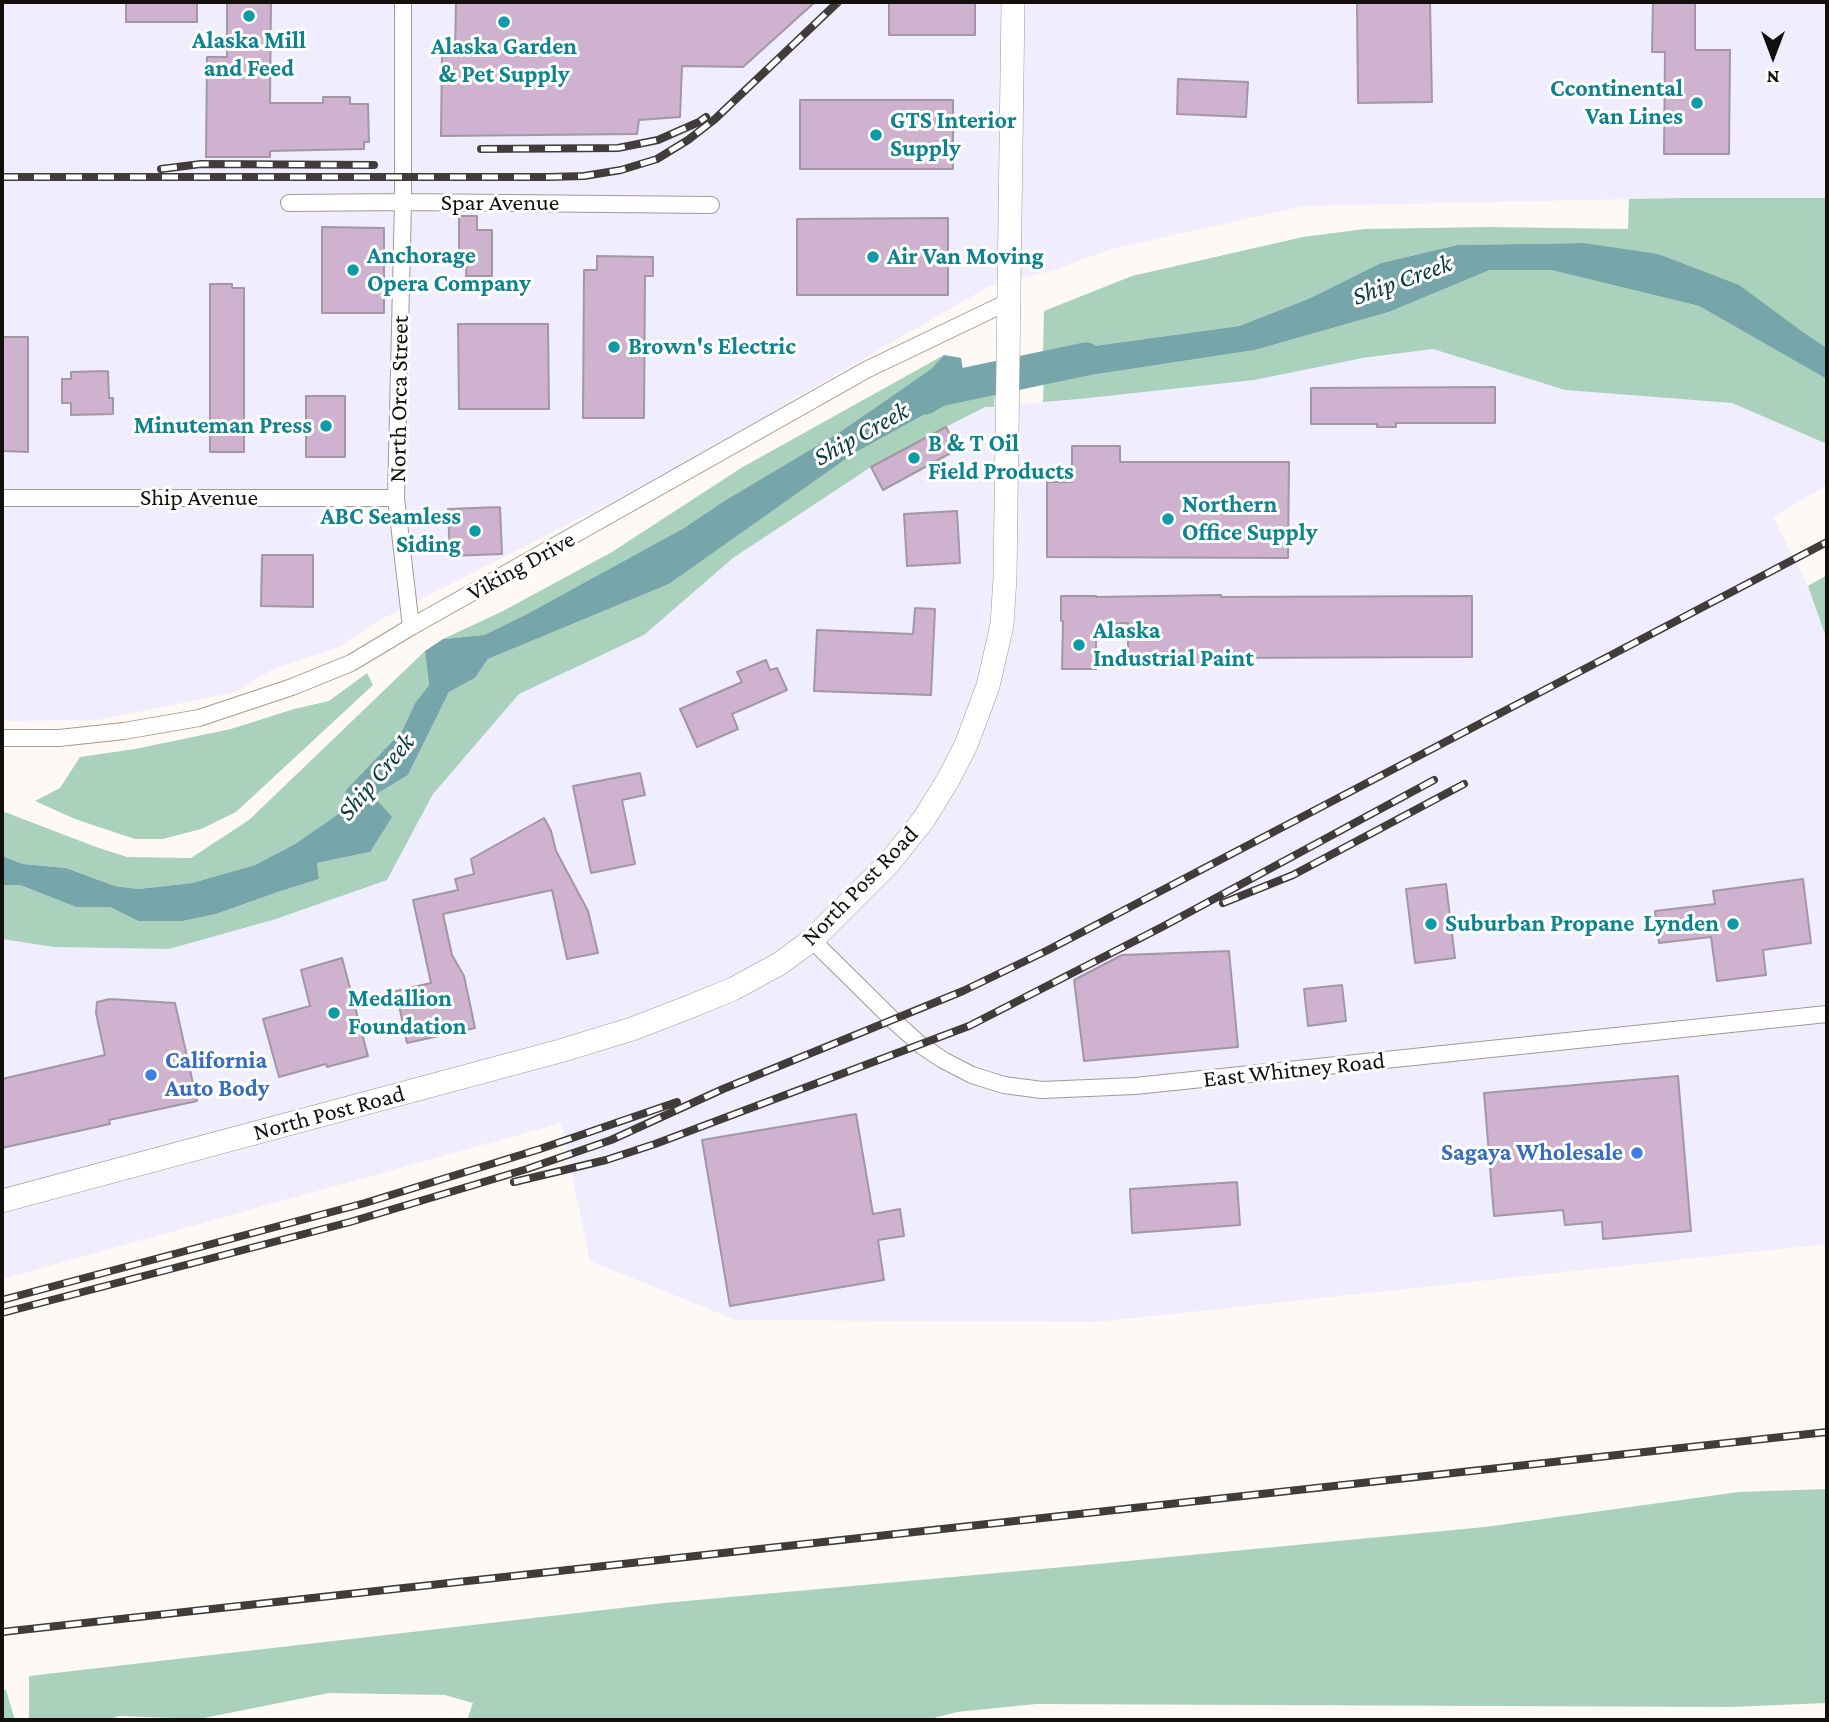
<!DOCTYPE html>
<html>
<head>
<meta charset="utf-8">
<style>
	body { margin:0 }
	#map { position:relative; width:1829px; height:1722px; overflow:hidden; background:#fef9f4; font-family:"Crimson Pro",serif }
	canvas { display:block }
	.frame { position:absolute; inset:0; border:4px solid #130f0c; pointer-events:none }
	.north { position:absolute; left:1738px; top:21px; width:70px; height:70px; -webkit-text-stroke:5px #fff; paint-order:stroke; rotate:180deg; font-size:19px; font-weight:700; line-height:28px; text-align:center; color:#130f0c }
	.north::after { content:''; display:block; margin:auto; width:24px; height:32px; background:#130f0c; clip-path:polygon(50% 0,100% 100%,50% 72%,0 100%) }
</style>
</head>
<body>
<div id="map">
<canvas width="1829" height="1722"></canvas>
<div class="frame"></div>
<div class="north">N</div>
</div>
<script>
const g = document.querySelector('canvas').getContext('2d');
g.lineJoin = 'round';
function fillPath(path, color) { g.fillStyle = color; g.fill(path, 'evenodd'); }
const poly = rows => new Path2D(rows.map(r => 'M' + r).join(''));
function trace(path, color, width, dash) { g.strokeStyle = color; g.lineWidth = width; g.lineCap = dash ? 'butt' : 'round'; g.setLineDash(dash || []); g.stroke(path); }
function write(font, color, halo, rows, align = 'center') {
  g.font = font + ' "Crimson Pro",serif'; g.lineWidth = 6; g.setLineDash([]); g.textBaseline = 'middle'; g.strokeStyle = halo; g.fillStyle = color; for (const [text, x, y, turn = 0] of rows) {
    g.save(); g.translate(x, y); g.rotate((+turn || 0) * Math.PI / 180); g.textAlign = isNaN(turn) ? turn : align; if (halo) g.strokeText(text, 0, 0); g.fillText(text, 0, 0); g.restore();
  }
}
const industrial = poly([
	[2,2,1827,2,1827,198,1680,198,1304,206,1111,249,1054,270,988,287,795,398,698,458,380,620,340,647,271,670,236,692,97,720,2,721],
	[1433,349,1565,390,1732,403,1827,444,1827,485,1773,517,1808,586,1827,640,1827,1244,1096,1322,736,1320,590,1261,561,1123,2,1279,2,939,54,947,169,949,276,919,386,880,433,794,519,694,644,635,733,558,871,467,985,407,1079,399]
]);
const forest = poly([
	[1680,198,1827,198,1827,348,1800,330,1583,243,1457,245,1381,263,1308,299,1239,326,1043,353,1044,311,1132,276,1303,237,1365,229,1489,227,1628,229,1629,199],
	[1490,270,1551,270,1699,306,1826,378,1827,444,1732,403,1565,390,1433,349,1363,358,1254,380,1079,399,1043,402,1044,378,1085,376,1255,350,1389,312],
	[944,355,931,369,840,432,724,501,684,528,525,615,484,635,443,639,503,611,612,552,741,468],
	[995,393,994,407,985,407,946,427,871,467,733,558,644,635,519,694,433,794,387,880,276,919,169,949,54,947,2,939,2,885,20,885,76,907,110,907,138,921,183,921,216,914,281,891,319,879,317,863,370,852,372,796,408,775,449,692,475,678,488,659,669,584,854,452,958,396],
	[1827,575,1827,640,1808,586],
	[425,651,429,685,415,703,402,731,346,790,341,813,295,844,255,865,192,883,138,889,115,886,66,868,23,864,2,856,2,811,96,847,127,857,191,858,249,820],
	[367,673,373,685,236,812,201,829,163,839,135,839,75,819,35,801,60,788,80,757,135,749,231,729,294,709,329,701],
	[1827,1489,1827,1703,1730,1707,1036,1704,957,1712,926,1720,467,1720,473,1703,445,1695,329,1693,199,1719,119,1716,108,1720,31,1720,29,1718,29,1676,664,1603,1086,1565,1485,1527,1739,1492],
	[2,1690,6,1690,15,1720,2,1720]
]);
const water = poly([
	[1583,243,1658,254,1739,285,1800,330,1827,348,1827,379,1699,306,1551,270,1490,270,1389,312,1255,350,1085,376,1044,378,1043,353,1239,326,1308,299,1381,263,1457,245],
	[944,355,961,358,967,395,958,396,854,453,669,584,488,659,475,678,449,692,408,775,373,796,392,817,370,852,317,863,319,879,281,891,216,914,183,921,138,921,110,907,76,907,20,885,2,885,2,856,23,864,66,868,115,886,138,889,192,883,255,865,295,844,340,813,346,790,402,731,415,703,429,685,425,651,443,639,484,635,525,615,684,528,724,501,840,432,931,369]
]);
const river = poly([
	[925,398,938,390,1086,359]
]);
const building = poly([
	[126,2,197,2,197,22,126,22,126,2],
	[227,2,271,2,270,103,323,103,323,97,350,97,350,104,368,104,369,142,364,142,364,149,270,151,270,157,206,157,207,57,227,57,227,2],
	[456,2,815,2,743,67,682,66,680,117,639,120,637,134,441,136,442,54,455,54,456,2],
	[889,2,975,2,975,35,889,35,889,2],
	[1357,2,1430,2,1432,102,1358,103,1357,2],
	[1653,2,1695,2,1695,50,1730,50,1729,154,1664,154,1665,52,1652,52,1653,2],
	[1178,79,1248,82,1246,117,1177,114,1178,79],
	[800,100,953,100,953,169,800,169,800,100],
	[459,216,477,216,477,230,492,230,492,276,466,276,467,256,459,256,459,216],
	[948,218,948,295,797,295,797,219,948,218],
	[322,227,384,228,384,313,322,313,322,227],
	[597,256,653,257,653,276,645,276,644,418,583,418,584,270,597,270,597,256],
	[210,284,232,284,232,288,244,288,244,452,210,452,210,284],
	[458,324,548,324,549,409,459,409,458,324],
	[2,337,28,337,28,452,2,451,2,337],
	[108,371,109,398,113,398,113,414,71,415,71,403,62,403,62,379,71,379,71,372,108,371],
	[1495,387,1495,423,1396,423,1396,427,1377,427,1377,424,1311,424,1311,388,1495,387],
	[306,396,345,396,345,457,306,457,306,396],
	[946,427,958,449,883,490,871,467,946,427],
	[1072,446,1120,446,1120,462,1289,462,1288,558,1047,557,1047,482,1072,482,1072,446],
	[500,507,502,554,450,556,448,509,500,507],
	[957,511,960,563,907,566,904,514,957,511],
	[262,555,313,555,313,607,261,606,262,555],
	[1221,595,1221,597,1472,596,1472,657,1211,658,1211,663,1128,664,1128,623,1096,624,1096,669,1062,669,1063,621,1061,621,1061,596,1096,596,1096,597,1221,595],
	[915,608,935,609,931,695,814,691,817,630,913,634,915,608],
	[766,660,770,670,777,668,787,690,732,714,738,729,697,747,680,709,742,682,737,672,766,660],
	[640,773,645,795,622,800,635,864,591,873,573,786,640,773],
	[544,818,551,831,556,851,588,911,598,953,567,959,552,890,443,914,452,955,464,976,475,1028,407,1043,396,991,431,983,413,900,458,890,455,879,474,874,471,859,544,818],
	[1803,879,1811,943,1763,950,1766,975,1717,981,1711,937,1659,943,1655,911,1715,904,1713,891,1803,879],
	[1446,884,1455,958,1415,963,1406,889,1446,884],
	[1229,951,1238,1047,1084,1061,1074,980,1122,955,1229,951],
	[342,958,368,1056,327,1067,326,1064,279,1077,263,1019,310,1006,301,970,342,958],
	[1342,985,1346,1021,1308,1026,1304,989,1342,985],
	[110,999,175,1003,197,1101,109,1120,110,1124,2,1148,2,1079,105,1055,96,1013,97,1002,110,999],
	[1678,1076,1691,1231,1603,1239,1602,1222,1565,1225,1563,1210,1494,1216,1484,1093,1678,1076],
	[856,1114,873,1214,900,1209,904,1236,878,1240,884,1280,730,1306,702,1140,856,1114],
	[1237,1182,1240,1225,1132,1233,1130,1189,1237,1182]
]);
const street = poly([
	[403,2,403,202,396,498,411,627],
	[289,203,403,202,711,205],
	[2,498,396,498],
	[2,738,59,738,124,731,199,718,292,687,351,663,411,627,866,370,1010,301],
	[812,940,894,1021,922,1046,943,1060,972,1075,1004,1085,1042,1090,1135,1086,1827,1014]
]);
const secondary = poly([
	[2,1201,560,1051,632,1029,689,1007,733,989,779,964,812,940,889,863,924,819,948,780,966,745,988,686,1002,625,1005,578,1013,2]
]);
const rail = poly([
	[481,149,618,148,658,140,699,122,706,117],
	[161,169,201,164,374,165],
	[2,177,549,177,584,176,621,170,657,159,688,140,715,119,838,2],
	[1223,903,1293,875,1464,784],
	[514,1182,606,1160,655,1144,969,1026,1162,927,1434,780],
	[2,1300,365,1203,540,1149,677,1102],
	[2,1313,350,1222,527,1169,611,1140,723,1089,963,991,1048,950,1827,542],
	[2,1632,1827,1432]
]);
const markers = [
	[249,16,7,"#0f9aa8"],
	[504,22,7,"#0f9aa8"],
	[1697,103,7,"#0f9aa8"],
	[876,135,7,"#0f9aa8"],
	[873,257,7,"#0f9aa8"],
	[353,270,7,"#0f9aa8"],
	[614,347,7,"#0f9aa8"],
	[326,426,7,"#0f9aa8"],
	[914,458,7,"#0f9aa8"],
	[1168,519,7,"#0f9aa8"],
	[475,531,7,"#0f9aa8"],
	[1079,645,7,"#0f9aa8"],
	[1431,924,7,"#0f9aa8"],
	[1733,924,7,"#0f9aa8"],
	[334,1013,7,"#0f9aa8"],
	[151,1075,7,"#3f7fe0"],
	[1637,1153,7,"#3f7fe0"]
];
const cultureNames = [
	["Alaska Mill",249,41,"center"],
	["and Feed",249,69,"center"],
	["Alaska Garden",504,47,"center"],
	["& Pet Supply",504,75,"center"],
	["Ccontinental",1683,89,"right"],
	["Van Lines",1683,117,"right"],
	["GTS Interior",890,121],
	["Supply",890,149],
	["Anchorage",367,256],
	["Opera Company",367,284],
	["Air Van Moving",887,257],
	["Brown's Electric",628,347],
	["Minuteman Press",312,426,"right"],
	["B & T Oil",928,444],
	["Field Products",928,472],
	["Northern",1182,505],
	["Office Supply",1182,533],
	["ABC Seamless",461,517,"right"],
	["Siding",461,545,"right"],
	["Alaska",1093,631],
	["Industrial Paint",1093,659],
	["Suburban Propane",1445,924],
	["Lynden",1719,924,"right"],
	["Medallion",348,999],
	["Foundation",348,1027]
];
const streetNames = [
	["Spar Avenue",500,203],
	["North Orca Street",399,399,-89],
	["Ship Avenue",199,498],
	["Viking Drive",521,566,-29],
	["North Post Road",860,886,-46],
	["East Whitney Road",1294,1070,-6],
	["North Post Road",329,1113,-15]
];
const shopNames = [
	["California",165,1061],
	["Auto Body",165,1089],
	["Sagaya Wholesale",1623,1153,"right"]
];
const waterNames = [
	["Ship Creek",1402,280,-20],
	["Ship Creek",861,434,-29],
	["Ship Creek",376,777,-50]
];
fillPath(industrial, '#f0edff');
fillPath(forest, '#a9d1bc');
fillPath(water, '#77a6aa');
trace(river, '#77a6aa', 33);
fillPath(building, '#ceb2cf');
trace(building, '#a297a3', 2);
trace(street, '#a5998f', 18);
trace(secondary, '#a5998f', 24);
trace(street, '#fff', 16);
trace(secondary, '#fff', 23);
trace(rail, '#403c39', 8);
trace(rail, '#fff', 5, [16]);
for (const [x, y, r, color] of markers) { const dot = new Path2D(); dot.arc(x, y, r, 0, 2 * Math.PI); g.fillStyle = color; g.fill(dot); trace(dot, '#fff', 2.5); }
write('bold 24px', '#0d838f', '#fff', cultureNames, 'left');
write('24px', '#130f0c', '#fff', streetNames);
write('bold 24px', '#366cbe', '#fff', shopNames, 'left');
write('italic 26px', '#0b3a3e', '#fff', waterNames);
</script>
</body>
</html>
